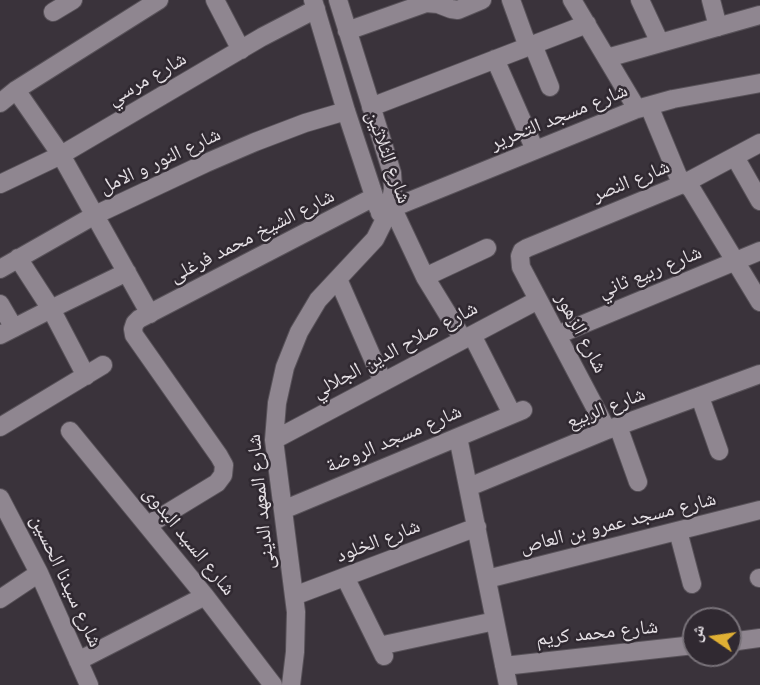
<!DOCTYPE html>
<html>
<head>
<meta charset="utf-8">
<style>
	body { margin:0 }
	#map { position:relative; width:760px; height:685px; overflow:hidden; background:#3a333b; font-family:Lora,"Noto Naskh Arabic",serif }
	canvas { display:block }
	.north { position:absolute; left:682px; top:607px; width:60px; height:60px; box-sizing:border-box; background:#302931; border:2px solid #787279; border-radius:50%; rotate:283deg; font-size:16px; font-weight:700; line-height:24px; text-align:center; color:#e5e0e5 }
	.north::after { content:''; display:block; margin:auto; width:21px; height:27px; background:#e0b034; clip-path:polygon(50% 0,100% 100%,50% 72%,0 100%) }
</style>
</head>
<body>
<div id="map">
<canvas width="760" height="685"></canvas>
<div class="north">ش</div>
</div>
<script>
const g = document.querySelector('canvas').getContext('2d');
g.lineJoin = 'round';
const poly = rows => new Path2D(rows.map(r => 'M' + r).join(''));
function trace(path, color, width, dash) { g.strokeStyle = color; g.lineWidth = width; g.lineCap = dash ? 'butt' : 'round'; g.setLineDash(dash || []); g.stroke(path); }
function write(font, color, halo, rows, align = 'center') {
  g.font = font + ' Lora,"Noto Naskh Arabic",serif'; g.lineWidth = 5; g.setLineDash([]); g.textBaseline = 'middle'; g.strokeStyle = halo; g.fillStyle = color; for (const [text, x, y, turn = 0] of rows) {
    g.save(); g.translate(x, y); g.rotate((+turn || 0) * Math.PI / 180); g.textAlign = isNaN(turn) ? turn : align; if (halo) g.strokeText(text, 0, 0); g.fillText(text, 0, 0); g.restore();
  }
}
const minor = poly([
	[215,0,241,50],
	[313,0,346,111,378,208],
	[511,0,528,47],
	[572,0,637,109],
	[640,0,660,43],
	[711,0,718,27],
	[53,12,73,0],
	[347,31,426,3,438,4,451,9,458,10,482,0],
	[533,45,550,87],
	[607,58,760,15],
	[495,59,535,150],
	[16,90,61,155,150,314],
	[0,103,16,90,159,0],
	[649,106,678,176,692,190,760,302],
	[371,107,587,24],
	[735,157,760,201],
	[0,184,61,155,262,37,316,9],
	[393,209,425,277,463,339],
	[380,213,637,109,673,99,760,83],
	[18,258,51,309,86,376],
	[0,269,95,215,206,163,255,142,305,123,346,111],
	[425,277,487,248],
	[338,279,383,382],
	[0,304,14,328],
	[0,335,51,309,127,272],
	[472,335,512,414],
	[557,335,760,251],
	[700,397,719,451],
	[618,426,638,482],
	[0,427,103,365],
	[607,430,521,267,520,256,522,251,527,248,685,183,760,143],
	[70,431,205,596,273,685],
	[458,437,508,685],
	[274,440,538,300],
	[469,487,607,430,760,374],
	[0,498,39,573,89,685],
	[283,510,523,410],
	[148,525,217,483,223,475,224,465,219,456,134,335,133,329,135,323,139,319,374,197],
	[678,531,692,584],
	[345,577,384,656],
	[759,578,760,578],
	[487,579,760,510],
	[294,596,477,527],
	[0,599,39,573],
	[730,642,760,638],
	[379,646,495,621],
	[78,661,205,596],
	[504,666,694,645],
	[291,685,295,652,296,612,274,440,277,403,285,367,299,332,318,300,375,239,389,211,393,189,392,173,338,0]
]);
const streetNames = [
	["شارع مرسي",147,79,-30],
	["شارع مسجد التحرير",559,117,-22],
	["شارع الثلاثين",388,157,70],
	["شارع النور و الامل",160,161,-25],
	["شارع النصر",631,181,-22],
	["شارع الشيخ محمد فرغلى",252,236,-27],
	["شارع ربيع ثاني",650,272,-22],
	["شارع الزهور",581,333,62],
	["شارع صلاح الدين الجلالي",395,350,-28],
	["شارع الربيع",606,408,-21],
	["شارع مسجد الروضة",394,439,-23],
	["شارع المعهد الدينى",261,502,-96],
	["شارع مسجد عمرو بن العاص",618,523,-14],
	["شارع السيد البدوى",189,541,51],
	["شارع الخلود",378,541,-21],
	["شارع سيدنا الحسين",66,581,65],
	["شارع محمد كريم",597,633,-6]
];
trace(minor, '#585259', 20);
trace(minor, '#8f8690', 18);
write('20px', '#e5e0e5', '#302931', streetNames);
</script>
</body>
</html>
